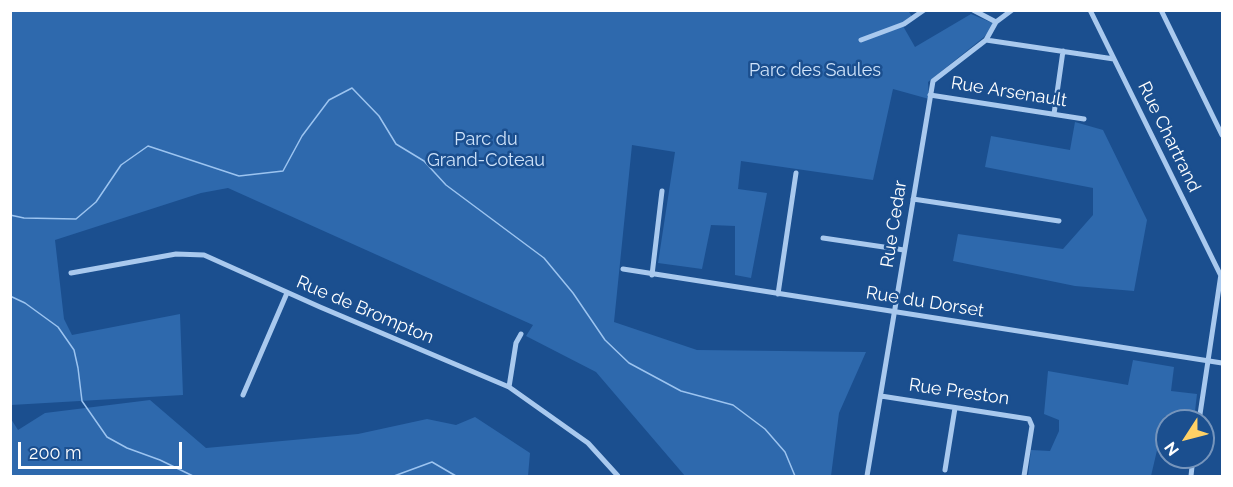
<!DOCTYPE html>
<html>
<head>
<meta charset="utf-8">
<style>
	body { margin:0 }
	#map { position:relative; width:1233px; height:487px; overflow:hidden; background:#1b4f8f; font-family:Raleway,sans-serif }
	canvas { display:block }
	.frame { position:absolute; inset:0; border:12px solid #fff; pointer-events:none }
	.north { position:absolute; left:1155px; top:409px; width:60px; height:60px; box-sizing:border-box; background:#1b4f8f; border:2px solid #7695bc; border-radius:50%; rotate:234deg; font-size:16px; font-weight:700; line-height:24px; text-align:center; color:#fff }
	.north::after { content:''; display:block; margin:auto; width:21px; height:27px; background:#ffd166; clip-path:polygon(50% 0,100% 100%,50% 72%,0 100%) }
	.scale { position:absolute; left:18px; top:442px; width:164px; height:27px; box-sizing:border-box; border:3px solid #fff; border-top:0; padding-left:8px; font-size:18px; line-height:21px; white-space:nowrap; color:#fff; -webkit-text-stroke:4px #1b4f8f; paint-order:stroke }
</style>
</head>
<body>
<div id="map">
<canvas width="1233" height="487"></canvas>
<div class="frame"></div>
<div class="north">N</div>
<div class="scale">200 m</div>
</div>
<script>
const g = document.querySelector('canvas').getContext('2d');
g.lineJoin = 'round';
function fillPath(path, color) { g.fillStyle = color; g.fill(path, 'evenodd'); }
const poly = rows => new Path2D(rows.map(r => 'M' + r).join(''));
function trace(path, color, width, dash) { g.strokeStyle = color; g.lineWidth = width; g.lineCap = dash ? 'butt' : 'round'; g.setLineDash(dash || []); g.stroke(path); }
function write(font, color, halo, rows, align = 'center') {
  g.font = font + ' Raleway,sans-serif'; g.lineWidth = 5; g.setLineDash([]); g.textBaseline = 'middle'; g.strokeStyle = halo; g.fillStyle = color; for (const [text, x, y, turn = 0] of rows) {
    g.save(); g.translate(x, y); g.rotate((+turn || 0) * Math.PI / 180); g.textAlign = isNaN(turn) ? turn : align; if (halo) g.strokeText(text, 0, 0); g.fillText(text, 0, 0); g.restore();
  }
}
const green = poly([
	[908,10,912,17,903,26,915,47,971,14,995,24,984,37,928,82,929,99,893,89,873,180,741,161,738,189,767,193,751,278,735,275,735,226,711,225,702,269,658,263,675,152,632,145,614,322,697,350,866,352,839,413,831,476,685,476,596,372,526,336,533,325,228,188,201,193,55,240,64,319,72,335,180,314,183,395,11,405,11,11],
	[1075,122,1103,130,1147,220,1134,291,1075,286,953,261,958,234,1063,249,1093,215,1093,188,985,167,991,136,1070,150],
	[1133,360,1174,367,1171,391,1197,394,1194,420,1165,416,1151,476,1028,476,1031,450,1050,451,1059,431,1059,420,1044,414,1048,371,1128,385],
	[150,400,206,448,358,434,427,419,456,425,475,417,530,453,528,476,11,476,11,419,18,430,45,413]
]);
const stream = poly([
	[10,215,24,218,76,219,96,202,121,165,148,146,239,176,283,171,302,136,329,100,352,88,379,116,396,144,424,161,446,185,544,258,573,293,605,340,629,363,681,391,733,405,765,429,785,452,795,476],
	[10,296,25,303,58,327,74,350,78,368,82,401,107,437,127,448,160,460,193,476],
	[394,476,432,462,456,476]
]);
const minor = poly([
	[973,10,996,22],
	[1090,10,1221,276],
	[1161,10,1222,135],
	[861,40,904,24,924,10],
	[986,40,1114,59],
	[930,95,1084,119],
	[1054,114,1063,51],
	[913,199,1059,221],
	[823,238,904,250],
	[623,269,1222,363],
	[71,273,176,254,204,255,320,307,509,387,588,443,618,476],
	[652,275,662,191],
	[778,294,796,173],
	[509,387,516,343,521,334],
	[243,395,287,293],
	[881,396,1029,419,1032,426,1024,476],
	[1199,421,1221,274],
	[945,470,955,408],
	[867,476,933,81,986,40,996,22,1012,10],
	[1191,476,1193,457]
]);
const parkNames = [
	["Parc des Saules",815,71],
	["Parc du",486,140],
	["Grand-Coteau",486,161]
];
const streetNames = [
	["Rue Arsenault",1009,92,9],
	["Rue Chartrand",1169,137,64],
	["Rue Cedar",894,224,-81],
	["Rue du Dorset",925,302,9],
	["Rue de Brompton",365,310,23],
	["Rue Preston",959,392,8]
];
fillPath(green, '#2e69ad');
trace(stream, '#9cc4f0', 1.5);
trace(minor, '#a9c9ee', 5);
write('18px', '#cfe3fa', '#1b4f8f', parkNames);
write('18px', '#fff', '#1b4f8f', streetNames);
</script>
</body>
</html>
